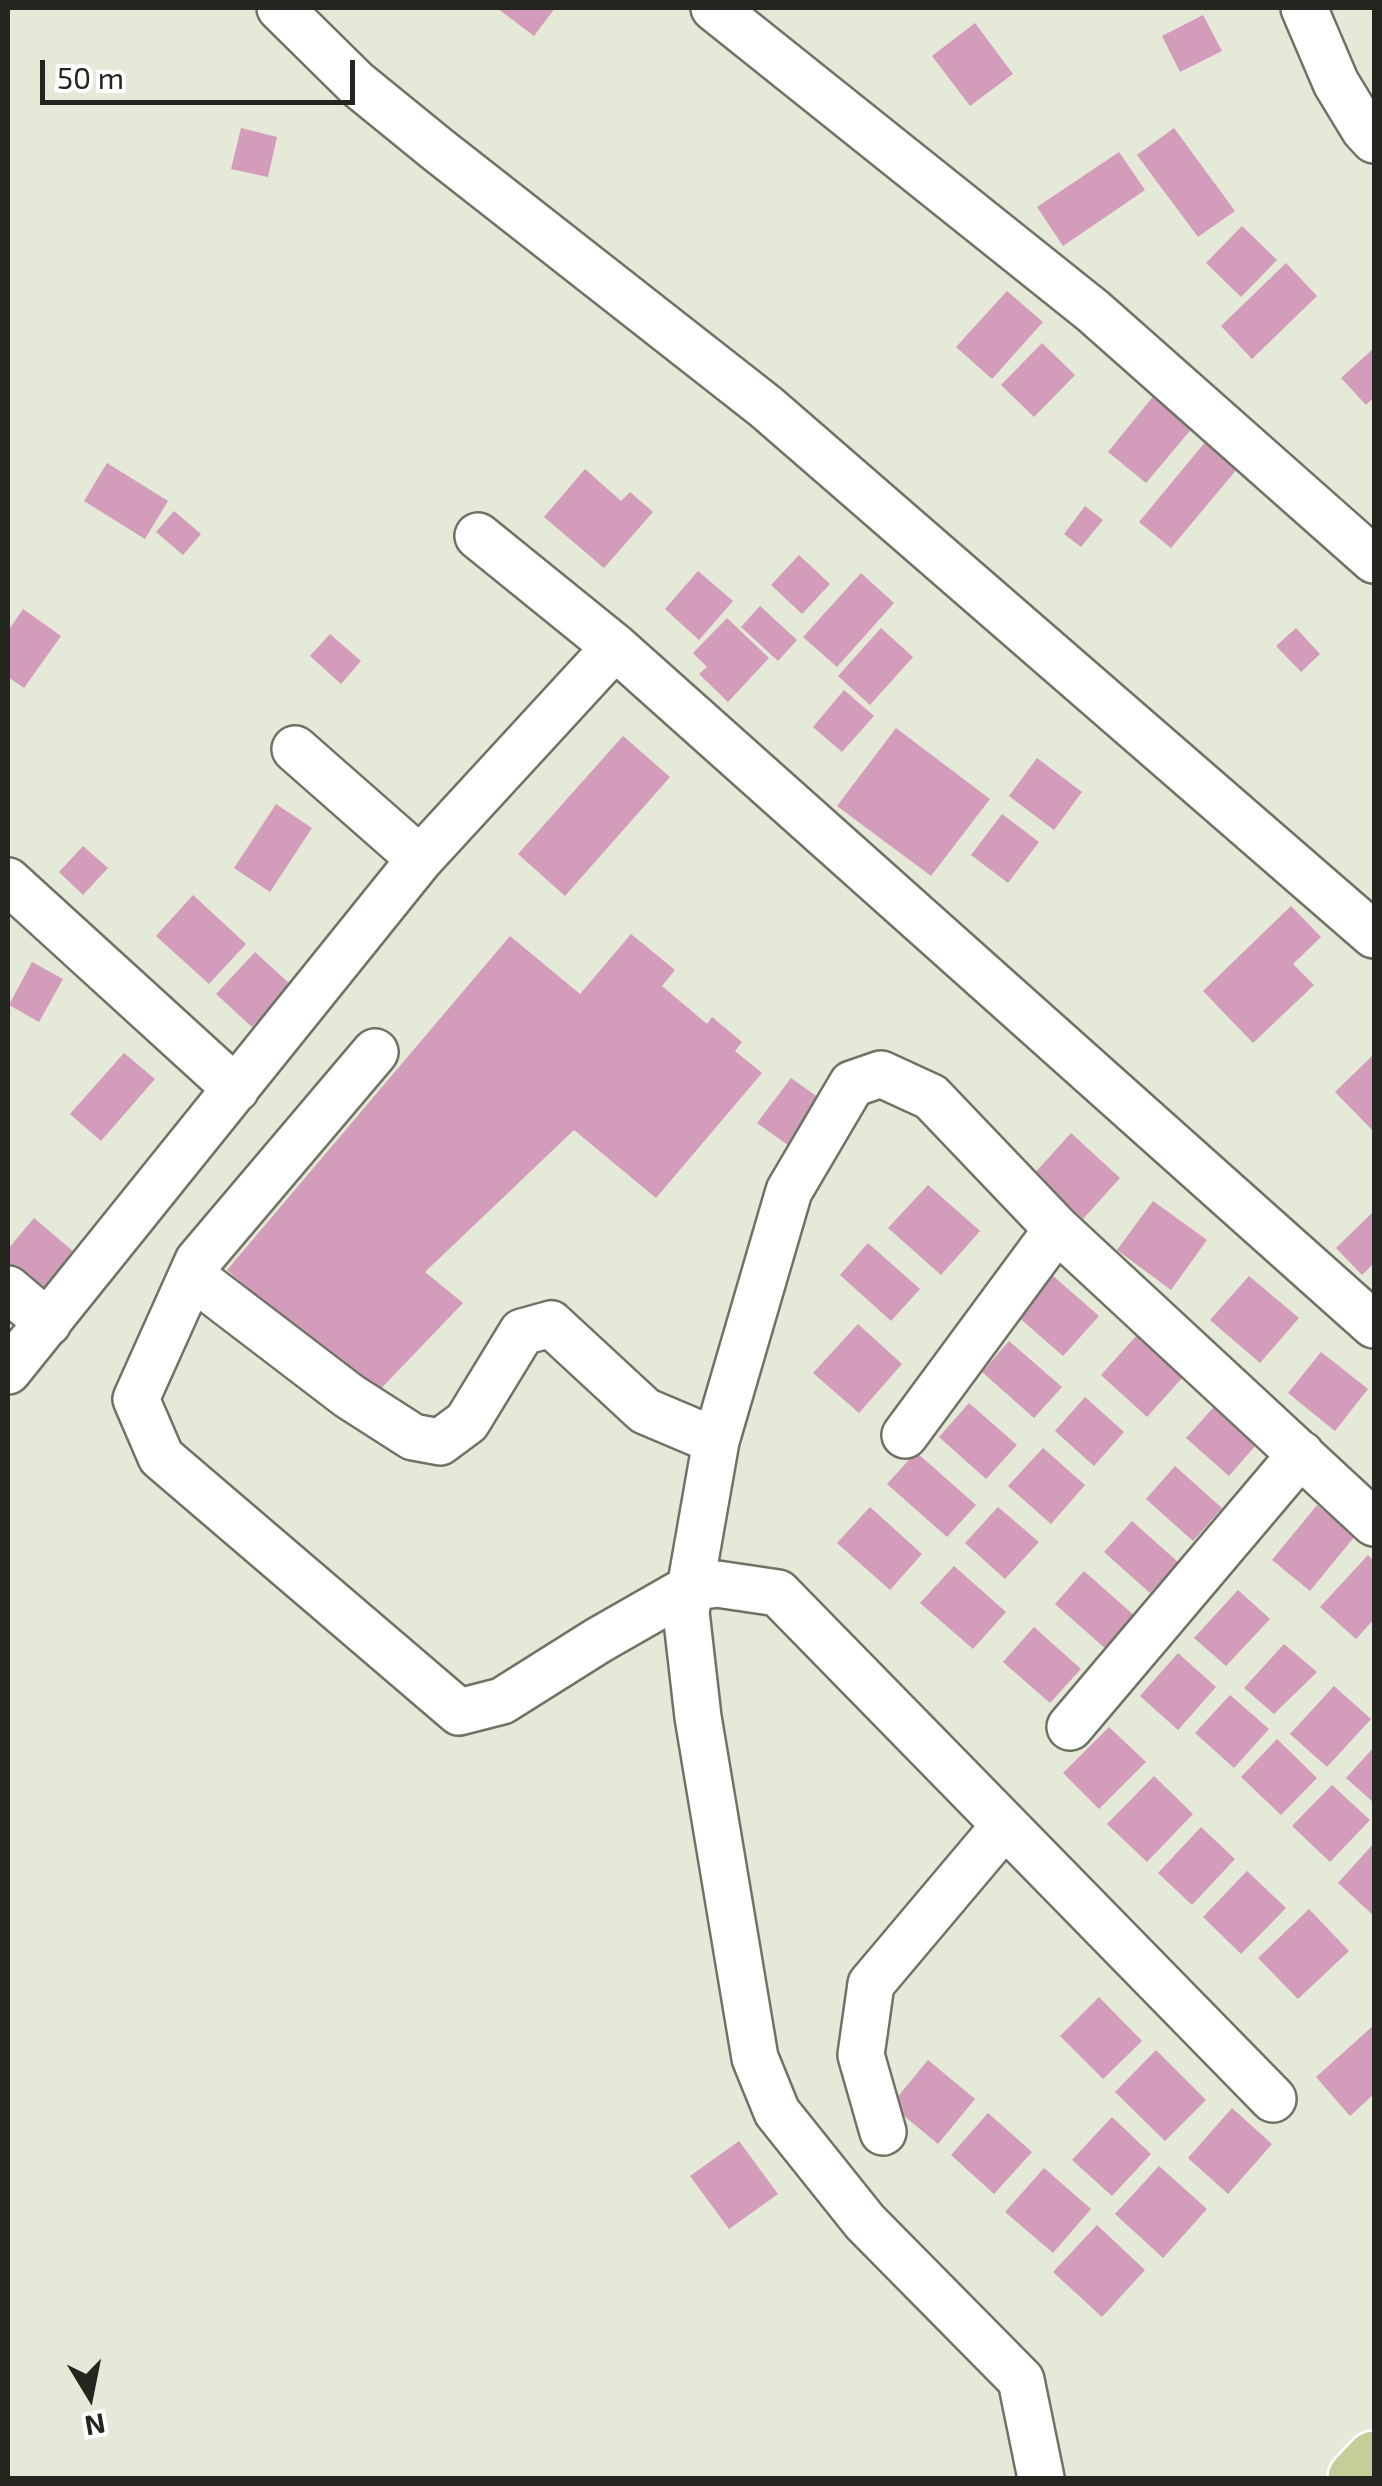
<!DOCTYPE html>
<html>
<head>
<meta charset="utf-8">
<style>
	body { margin:0 }
	#map { position:relative; width:1382px; height:2486px; overflow:hidden; background:#e5e9d8; font-family:"Exo 2",sans-serif }
	canvas { display:block }
	.frame { position:absolute; inset:0; border:10px solid #23251e; pointer-events:none }
	.north { position:absolute; left:40px; top:2346px; width:100px; height:100px; -webkit-text-stroke:8px #fff; paint-order:stroke; rotate:170deg; font-size:28px; font-weight:700; line-height:40px; text-align:center; color:#23251e }
	.north::after { content:''; display:block; margin:auto; width:35px; height:45px; background:#23251e; clip-path:polygon(50% 0,100% 100%,50% 72%,0 100%) }
	.scale { position:absolute; left:40px; top:60px; width:315px; height:45px; box-sizing:border-box; border:5px solid #23251e; border-top:0; padding-left:12px; font-size:30px; line-height:35px; white-space:nowrap; color:#23251e; -webkit-text-stroke:8px #fff; paint-order:stroke }
</style>
</head>
<body>
<div id="map">
<canvas width="1382" height="2486"></canvas>
<div class="frame"></div>
<div class="north">N</div>
<div class="scale">50 m</div>
</div>
<script>
const g = document.querySelector('canvas').getContext('2d');
g.lineJoin = 'round';
function fillPath(path, color) { g.fillStyle = color; g.fill(path, 'evenodd'); }
const poly = rows => new Path2D(rows.map(r => 'M' + r).join(''));
function trace(path, color, width, dash) { g.strokeStyle = color; g.lineWidth = width; g.lineCap = dash ? 'butt' : 'round'; g.setLineDash(dash || []); g.stroke(path); }
const building = poly([
	[497,8,555,8,534,36],
	[1203,15,1222,51,1180,72,1162,36],
	[975,23,1013,74,970,106,932,56],
	[241,128,277,137,268,177,231,169],
	[1174,128,1235,211,1198,237,1137,155],
	[1119,152,1145,190,1063,246,1037,207],
	[1242,226,1277,260,1241,297,1206,263],
	[1286,263,1317,296,1252,359,1221,326],
	[1007,291,1043,322,992,379,956,347],
	[1042,343,1075,375,1034,417,1001,385],
	[1374,348,1374,397,1366,405,1341,378],
	[1160,388,1199,420,1146,483,1108,452],
	[1211,435,1243,462,1171,548,1139,522],
	[107,463,168,501,145,539,84,501],
	[585,469,621,501,630,492,653,512,604,568,544,517],
	[1085,506,1103,520,1081,547,1064,534],
	[174,511,201,534,183,555,156,532],
	[799,555,830,584,802,614,771,585],
	[698,571,733,601,699,640,665,609],
	[861,573,894,603,837,667,803,637],
	[760,606,797,640,778,661,741,627],
	[23,609,61,636,24,688,8,677,8,631],
	[727,618,769,658,728,702,699,674,707,667,693,653],
	[881,628,913,657,870,705,838,676],
	[1296,628,1320,654,1301,672,1276,646],
	[330,634,361,661,341,684,310,656],
	[844,690,874,716,842,752,813,727],
	[896,728,990,799,931,876,837,806],
	[623,736,670,777,565,896,518,854],
	[1037,758,1082,792,1054,830,1009,796],
	[276,804,312,828,270,892,234,868],
	[1002,814,1039,842,1008,883,971,855],
	[83,846,108,868,83,895,59,872],
	[193,895,246,944,209,984,156,936],
	[1291,906,1321,937,1293,964,1314,985,1253,1043,1203,991],
	[631,934,675,970,662,986,707,1024,712,1017,742,1042,735,1051,762,1073,656,1198,574,1130,425,1272,463,1303,373,1397,227,1270,510,936,580,994],
	[255,952,291,985,252,1027,216,994],
	[32,962,63,979,39,1022,9,1005],
	[124,1053,155,1079,101,1141,70,1114],
	[1374,1054,1374,1132,1335,1092],
	[791,1078,829,1105,795,1150,757,1123],
	[1071,1133,1120,1178,1083,1219,1033,1175],
	[928,1185,980,1231,941,1275,888,1228],
	[1153,1201,1207,1240,1171,1290,1117,1250],
	[1374,1211,1374,1263,1362,1275,1336,1248],
	[34,1218,81,1258,47,1296,8,1262,8,1249],
	[868,1243,920,1289,891,1321,840,1275],
	[1052,1275,1099,1316,1063,1356,1016,1315],
	[1249,1276,1299,1318,1260,1363,1210,1320],
	[858,1324,902,1364,859,1413,813,1373],
	[1137,1335,1184,1376,1147,1417,1101,1375],
	[1009,1341,1062,1387,1034,1418,982,1372],
	[1321,1352,1368,1389,1335,1431,1288,1393],
	[1085,1397,1124,1432,1094,1466,1055,1431],
	[1221,1399,1263,1437,1229,1476,1186,1438],
	[969,1403,1017,1445,986,1479,939,1437],
	[1043,1448,1085,1485,1051,1524,1008,1486],
	[916,1452,976,1505,947,1537,887,1484],
	[1175,1466,1222,1508,1193,1541,1146,1499],
	[1317,1505,1355,1536,1310,1591,1272,1560],
	[870,1507,922,1554,890,1590,837,1543],
	[998,1507,1039,1542,1005,1579,965,1543],
	[1132,1521,1178,1562,1150,1593,1104,1552],
	[1368,1555,1374,1561,1374,1619,1356,1639,1320,1607],
	[954,1566,1006,1612,973,1649,920,1603],
	[1084,1571,1136,1617,1107,1650,1055,1604],
	[1238,1590,1270,1619,1226,1666,1194,1638],
	[1034,1627,1081,1669,1050,1703,1003,1662],
	[1284,1644,1317,1672,1274,1714,1244,1688],
	[1178,1653,1216,1687,1178,1730,1140,1696],
	[1334,1686,1371,1719,1327,1767,1290,1734],
	[1230,1695,1269,1729,1234,1768,1195,1733],
	[1109,1727,1146,1762,1099,1809,1063,1773],
	[1277,1739,1317,1778,1281,1815,1241,1777],
	[1374,1747,1374,1803,1346,1778],
	[1154,1776,1193,1814,1147,1862,1107,1824],
	[1332,1785,1370,1820,1330,1862,1292,1826],
	[1201,1827,1235,1859,1192,1905,1158,1873],
	[1374,1843,1374,1916,1338,1883],
	[1247,1871,1286,1908,1241,1954,1203,1917],
	[1309,1909,1349,1951,1298,1999,1258,1958],
	[1099,1997,1142,2041,1103,2079,1060,2036],
	[1374,2025,1374,2094,1350,2116,1316,2077],
	[1156,2050,1206,2100,1165,2141,1115,2092],
	[928,2060,975,2099,938,2144,891,2105],
	[1232,2108,1272,2144,1228,2194,1188,2158],
	[988,2113,1032,2152,994,2194,951,2155],
	[1112,2117,1151,2154,1112,2196,1072,2160],
	[739,2141,778,2194,729,2229,690,2176],
	[1159,2166,1207,2209,1163,2258,1115,2214],
	[1044,2168,1091,2209,1053,2253,1005,2212],
	[1097,2225,1145,2270,1102,2317,1053,2272]
]);
const minor = poly([
	[280,8,356,83,437,149,766,407,1374,935],
	[714,8,1093,311,1374,560],
	[1304,8,1336,83,1364,129,1374,140],
	[478,536,615,647,1374,1325],
	[295,749,420,859],
	[8,881,236,1089],
	[375,1052,198,1261,136,1399,161,1457,459,1712,502,1701,599,1640,690,1588,717,1584,778,1593,1273,2099],
	[1057,1229,1374,1523],
	[192,1276,349,1396,413,1437,440,1442,467,1422,522,1332,551,1324,645,1411,716,1441],
	[8,1289,48,1323],
	[8,1371,420,859,615,647],
	[905,1435,1057,1229,931,1097,881,1074,852,1084,789,1191,716,1441,686,1612,698,1717,755,2058,777,2112,865,2222,1021,2380,1041,2478],
	[1070,1727,1301,1454],
	[883,2132,861,2055,871,1984,1005,1825]
]);
const primary = poly([
	[1356,2478,1374,2459]
]);
fillPath(building, '#d29cba');
trace(minor, '#6f7364', 50);
trace(primary, '#fff', 60);
trace(minor, '#fff', 45);
trace(primary, '#c5ce98', 55);
</script>
</body>
</html>
